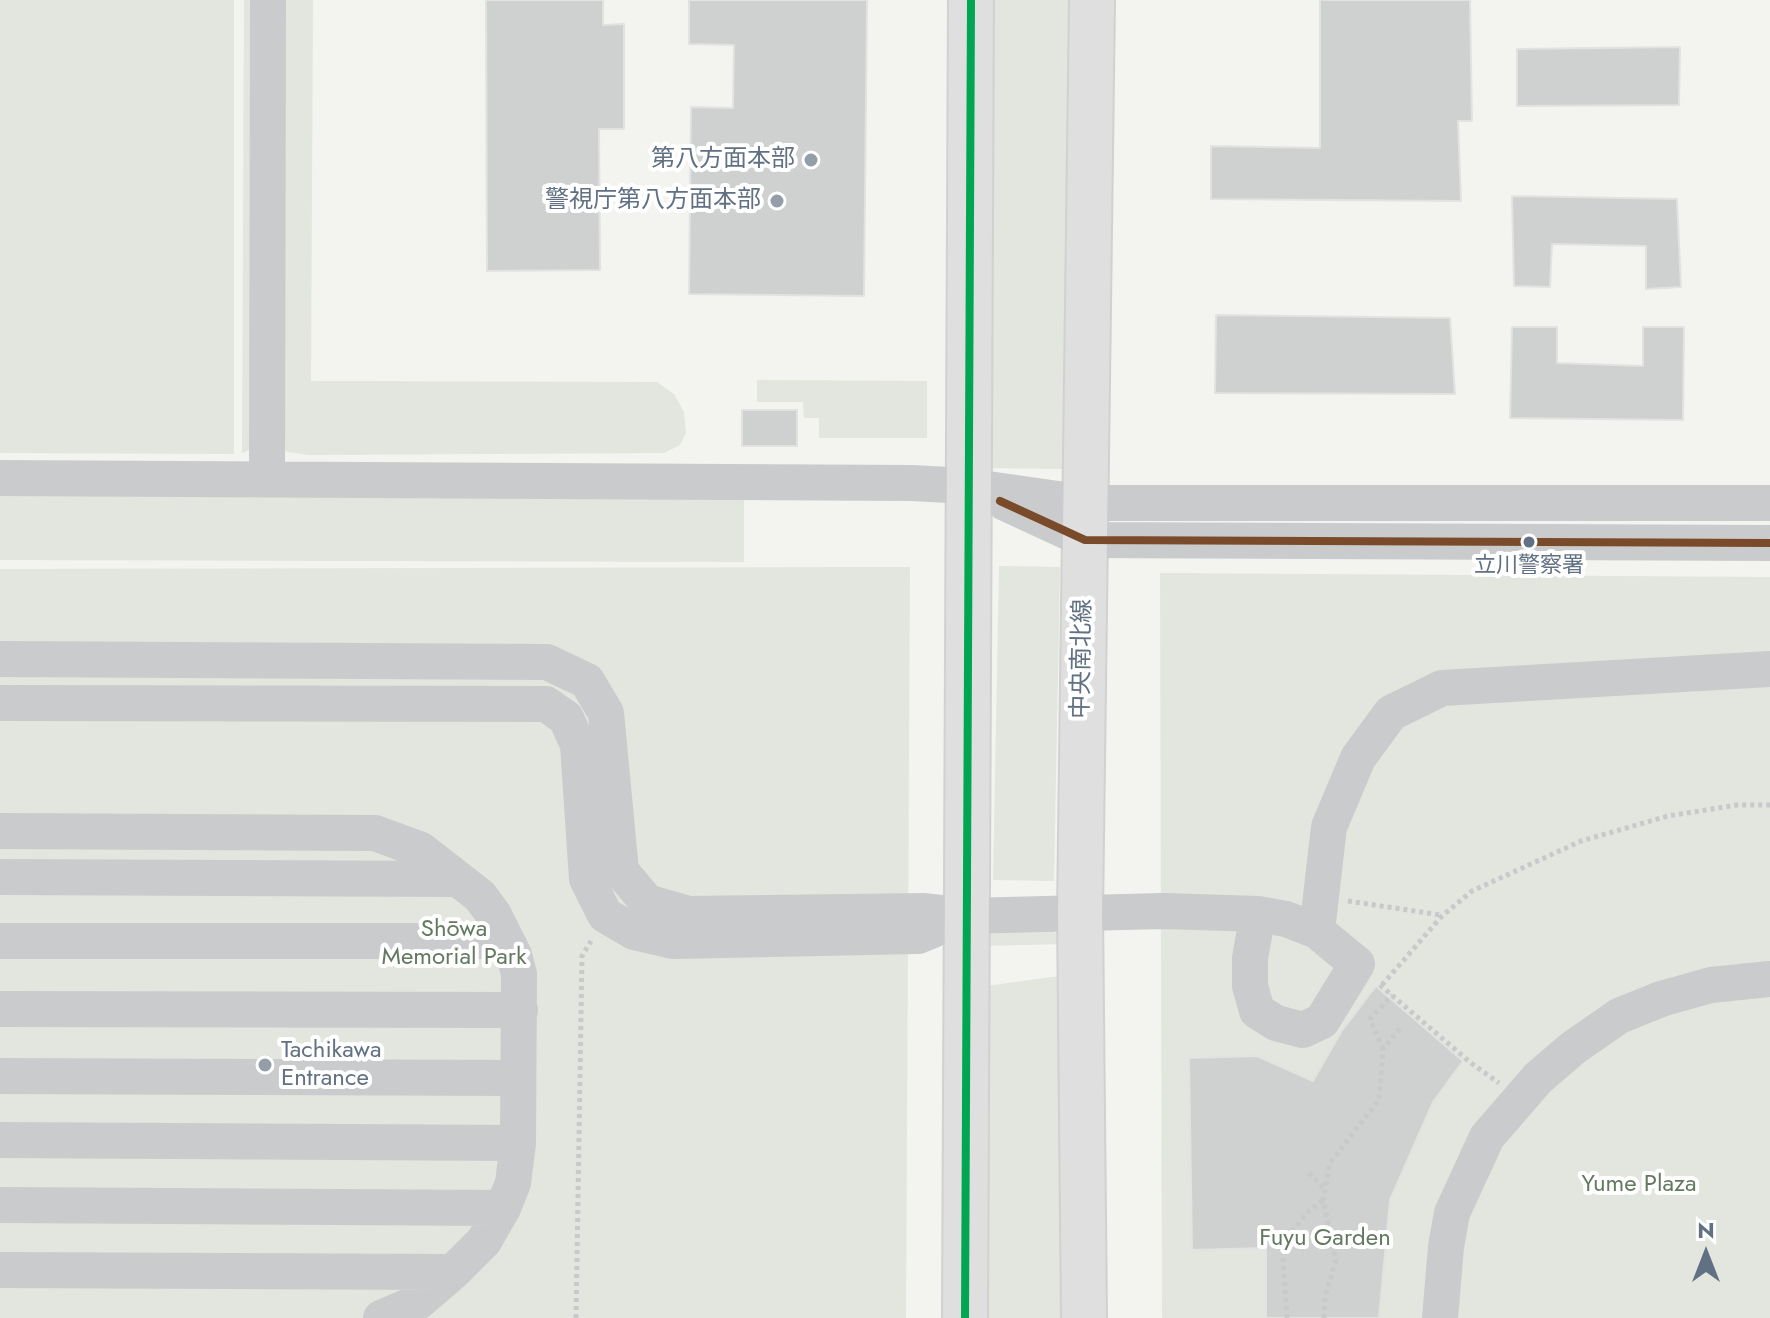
<!DOCTYPE html>
<html>
<head>
<meta charset="utf-8">
<style>
	body { margin:0 }
	#map { position:relative; width:1770px; height:1318px; overflow:hidden; background:#f3f3f0; font-family:Jost,sans-serif }
	canvas { display:block }
	.north { position:absolute; left:1666px; top:1214px; width:80px; height:80px; -webkit-text-stroke:6px #fff; paint-order:stroke; rotate:0deg; font-size:22px; font-weight:700; line-height:32px; text-align:center; color:#617183 }
	.north::after { content:''; display:block; margin:auto; width:28px; height:36px; background:#617183; clip-path:polygon(50% 0,100% 100%,50% 72%,0 100%) }
</style>
</head>
<body>
<div id="map">
<canvas width="1770" height="1318"></canvas>
<div class="north">N</div>
</div>
<script>
const g = document.querySelector('canvas').getContext('2d');
g.lineJoin = 'round';
function fillPath(path, color) { g.fillStyle = color; g.fill(path, 'evenodd'); }
const poly = rows => new Path2D(rows.map(r => 'M' + r).join(''));
function trace(path, color, width, dash) { g.strokeStyle = color; g.lineWidth = width; g.lineCap = dash ? 'butt' : 'round'; g.setLineDash(dash || []); g.stroke(path); }
function write(font, color, halo, rows, align = 'center') {
  g.font = font + ' Jost,"Noto Sans JP",sans-serif'; g.lineWidth = 8; g.setLineDash([]); g.textBaseline = 'middle'; g.strokeStyle = halo; g.fillStyle = color; for (const [text, x, y, turn = 0] of rows) {
    g.save(); g.translate(x, y); g.rotate((+turn || 0) * Math.PI / 180); g.textAlign = isNaN(turn) ? turn : align; if (halo) g.strokeText(text, 0, 0); g.fillText(text, 0, 0); g.restore();
  }
}
const green = poly([
	[0,0,234,0,234,454,0,453],
	[244,0,264,0,259,446,242,453],
	[274,0,313,0,311,381,657,382,674,394,684,412,686,433,680,445,664,453,308,455,288,452,276,445],
	[987,0,1068,0,1067,469,982,468],
	[757,380,927,381,927,438,819,438,819,418,804,418,803,402,757,402],
	[0,492,744,494,744,562,0,560],
	[999,566,1060,567,1054,881,993,880],
	[910,567,906,1318,0,1318,0,569],
	[1160,573,1770,577,1770,1318,1162,1318],
	[1047,928,1056,933,1066,944,979,946,989,934,1002,929],
	[1066,975,1067,1318,979,1318,979,987]
]);
const building = poly([
	[486,0,603,0,603,25,624,24,624,129,599,129,600,270,487,271,486,0],
	[689,0,867,0,864,296,689,294,691,107,733,108,734,45,689,44,689,0],
	[1320,0,1470,0,1472,121,1458,121,1461,201,1211,199,1211,146,1320,148,1320,0],
	[1680,47,1679,105,1517,106,1517,49,1680,47],
	[1512,196,1677,199,1681,287,1646,289,1646,246,1552,244,1550,287,1514,286,1512,196],
	[1216,315,1450,318,1455,394,1215,393,1216,315],
	[1512,327,1557,327,1557,363,1643,366,1643,327,1684,327,1683,420,1510,418,1512,327],
	[742,410,797,410,797,446,742,446,742,410],
	[1376,986,1463,1061,1433,1102,1390,1200,1379,1318,1266,1318,1266,1248,1192,1250,1189,1058,1257,1056,1313,1081,1341,1032,1376,986]
]);
const path = poly([
	[1348,901,1441,915],
	[1380,985,1471,1063,1499,1083],
	[1382,985,1442,916,1472,891,1581,841,1668,816,1737,805,1770,805],
	[1383,1049,1370,1019,1392,995],
	[1309,1173,1323,1187],
	[576,1318,582,956,591,941],
	[1287,1318,1283,1258,1293,1230,1309,1211,1323,1200],
	[1324,1318,1325,1296,1336,1260,1323,1200,1330,1163,1379,1100,1383,1049,1401,1027]
]);
const minor = poly([
	[0,478,912,483,967,486,1086,503,1770,503],
	[267,479,268,0],
	[1005,503,1085,540,1770,543],
	[0,659,547,662,587,681,606,713,621,871,647,902,689,914,923,911,966,916,1163,911,1258,914,1286,919,1317,931,1357,964,1322,1021,1303,1030,1276,1023,1257,1011,1250,986,1250,958,1258,914],
	[0,703,546,704,566,718,578,745,587,879,605,915,634,932,673,941,918,936,935,929],
	[0,831,375,833,421,850,480,896,494,915,514,955,519,974,518,1143,513,1183,503,1208,484,1241,453,1272,418,1302,381,1318],
	[0,877,458,879],
	[1317,931,1329,827,1358,758,1391,713,1442,688,1770,669],
	[0,941,506,941],
	[0,1009,520,1010],
	[0,1076,518,1078],
	[0,1140,518,1143],
	[0,1205,503,1208],
	[0,1270,453,1272],
	[1440,1318,1446,1247,1452,1213,1487,1137,1538,1078,1573,1048,1619,1016,1661,999,1711,985,1770,979]
]);
const major = poly([
	[965,1318,971,0],
	[1084,1318,1080,913,1092,0]
]);
const bus1 = poly([
	[1000,501,1085,540,1770,543]
]);
const bus2 = poly([
	[965,1318,971,0]
]);
const markers = [
	[811,160,8,"#949ea9"],
	[777,201,8,"#949ea9"],
	[1529,542,7,"#617183"],
	[265,1065,8,"#949ea9"]
];
const busNames = [
	["立川警察署",1529,567]
];
const poiNames = [
	["第八方面本部",795,160],
	["警視庁第八方面本部",761,201],
	["Tachikawa",281,1051,"left"],
	["Entrance",281,1079,"left"]
];
const streetNames = [
	["中央南北線",1083,659,-89]
];
const parkNames = [
	["Shōwa",454,930],
	["Memorial Park",454,958],
	["Yume Plaza",1639,1185],
	["Fuyu Garden",1325,1239]
];
fillPath(green, '#e2e6de');
fillPath(building, '#cfd0d0');
trace(building, '#e2e2e0', 2);
trace(major, '#d0d1d0', 48);
trace(path, '#c8c9ca', 5, [4, 4]);
trace(minor, '#cacbcc', 36);
trace(major, '#dfdfe0', 44);
trace(bus1, '#7a4b2a', 8);
trace(bus2, '#00a651', 8);
for (const [x, y, r, color] of markers) { const dot = new Path2D(); dot.arc(x, y, r, 0, 2 * Math.PI); g.fillStyle = color; g.fill(dot); trace(dot, '#fff', 3); }
write('22px', '#617183', '#fff', busNames);
write('24px', '#617183', '#fff', poiNames, 'right');
write('24px', '#617183', '#fff', streetNames);
write('24px', '#637960', '#fff', parkNames);
</script>
</body>
</html>
